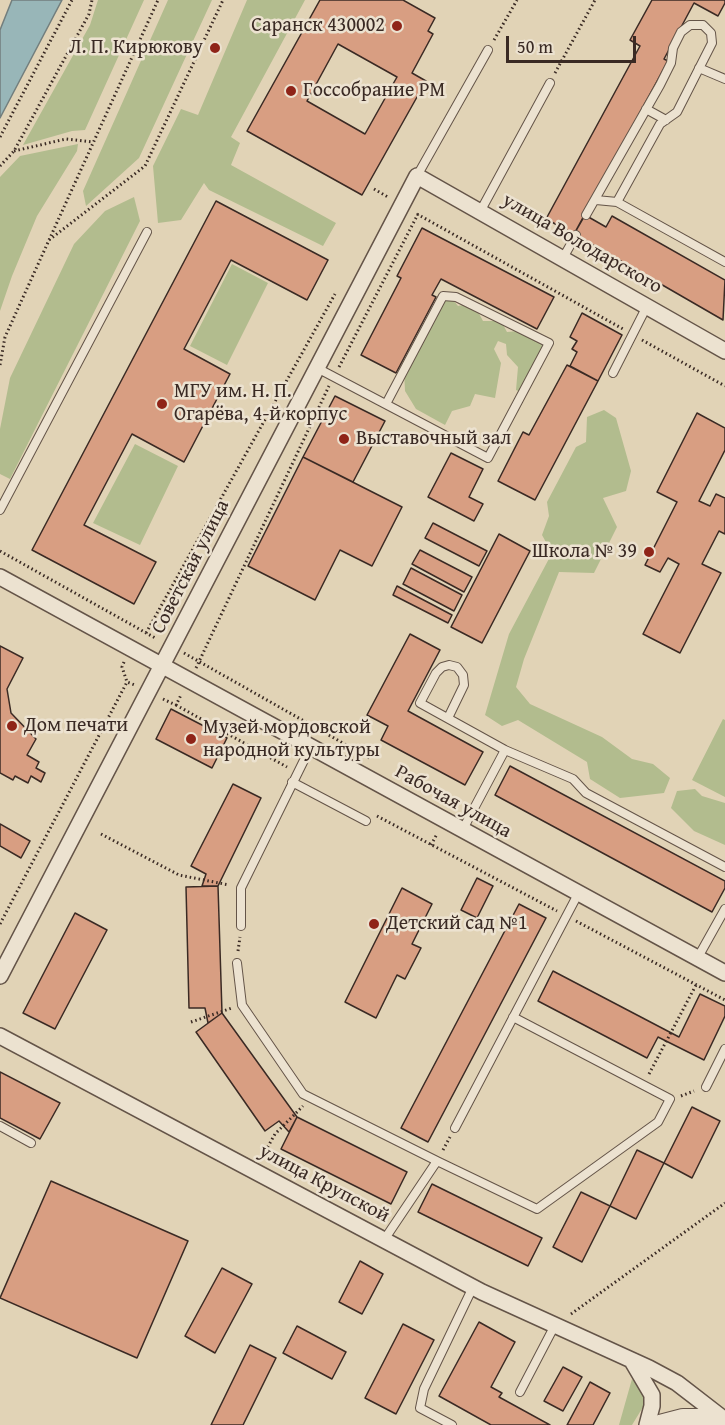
<!DOCTYPE html>
<html>
<head>
<meta charset="utf-8">
<style>
	body { margin:0 }
	#map { position:relative; width:725px; height:1425px; overflow:hidden; background:#e1d3b6; font-family:"Gentium Book Plus",serif }
	canvas { display:block }
	.scale { position:absolute; left:506px; top:36px; width:130px; height:27px; box-sizing:border-box; border:3px solid #3a2a24; border-top:0; padding-left:8px; font-size:18px; line-height:21px; white-space:nowrap; color:#3a2a24; -webkit-text-stroke:4px #ece2d0; paint-order:stroke }
</style>
</head>
<body>
<div id="map">
<canvas width="725" height="1425"></canvas>
<div class="scale">50 m</div>
</div>
<script>
const g = document.querySelector('canvas').getContext('2d');
g.lineJoin = 'round';
function fillPath(path, color) { g.fillStyle = color; g.fill(path, 'evenodd'); }
const poly = rows => new Path2D(rows.map(r => 'M' + r).join(''));
function trace(path, color, width, dash) { g.strokeStyle = color; g.lineWidth = width; g.lineCap = dash ? 'butt' : 'round'; g.setLineDash(dash || []); g.stroke(path); }
function write(font, color, halo, rows, align = 'center') {
  g.font = font + ' "Gentium Book Plus",serif'; g.lineWidth = 5; g.setLineDash([]); g.textBaseline = 'middle'; g.strokeStyle = halo; g.fillStyle = color; for (const [text, x, y, turn = 0] of rows) {
    g.save(); g.translate(x, y); g.rotate((+turn || 0) * Math.PI / 180); g.textAlign = isNaN(turn) ? turn : align; if (halo) g.strokeText(text, 0, 0); g.fillText(text, 0, 0); g.restore();
  }
}
const green = poly([
	[98,0,144,0,85,130,72,131,23,145,90,25],
	[168,0,212,0,139,158,86,206,83,191],
	[247,0,305,0,231,137,240,143,231,165,336,223,323,246,209,190,204,183,181,220,158,223,153,166,181,109,198,115],
	[78,144,77,151,37,216,12,276,0,311,0,177,20,156],
	[134,197,140,221,10,479,0,474,0,429,10,378,74,244,105,211],
	[232,264,268,283,227,365,190,346],
	[450,296,458,306,467,304,476,308,483,321,501,321,507,332,518,331,550,347,531,386,524,394,516,390,518,367,507,355,506,344,498,341,494,349,501,363,495,398,475,394,470,406,452,411,445,425,416,409,405,391,404,370,441,301],
	[604,410,616,418,631,471,626,491,603,498,617,527,594,573,559,572,524,659,516,687,530,704,602,737,632,759,653,764,670,778,664,793,620,798,590,779,587,762,518,720,502,726,485,715,509,634,552,553,542,535,549,516,547,502,576,447,586,442,587,417],
	[135,444,178,466,140,545,93,523],
	[723,719,725,720,725,797,692,780],
	[695,789,702,796,725,803,725,845,694,831,671,808,677,791],
	[632,1379,644,1393,643,1407,632,1425,619,1425]
]);
const water = poly([
	[12,0,62,0,0,118,0,30,12,0]
]);
const building = poly([
	[320,0,403,0,435,18,428,31,433,34,412,73,426,81,362,195,247,131,320,0],
	[338,44,397,77,365,134,307,101,338,44],
	[652,0,725,0,725,3,718,16,694,3,664,59,668,61,574,234,546,219,640,46,630,40,652,0],
	[216,201,328,260,307,300,231,260,184,349,230,374,184,462,132,434,84,525,156,562,134,604,32,550,216,201],
	[585,215,606,227,612,216,725,280,723,320,574,234,585,215],
	[422,228,554,297,537,329,441,279,432,295,436,297,396,373,361,355,401,278,397,276,422,228],
	[582,313,622,335,598,381,570,366,577,352,572,349,577,341,570,337,582,313],
	[567,365,598,381,535,500,498,481,523,432,529,435,567,365],
	[335,396,385,421,353,482,303,457,335,396],
	[697,413,725,428,725,450,699,501,710,506,716,494,725,498,725,534,719,531,702,564,721,573,680,653,643,634,679,564,668,558,660,572,645,565,677,502,657,492,697,413],
	[451,453,483,469,469,497,483,504,474,521,428,497,451,453],
	[303,457,402,507,372,566,340,550,315,600,248,566,303,457],
	[433,523,487,551,479,566,425,538,433,523],
	[499,534,530,551,482,643,451,627,499,534],
	[420,550,472,577,464,592,412,564,420,550],
	[411,568,462,595,454,611,403,584,411,568],
	[397,586,452,615,448,623,393,595,397,586],
	[410,634,440,650,408,711,483,752,465,785,381,740,388,726,367,715,410,634],
	[0,646,23,658,7,689,11,713,36,739,27,755,39,762,36,768,45,773,41,782,31,776,28,783,15,776,13,780,0,773,0,646],
	[171,709,227,738,212,768,156,739,171,709],
	[510,766,725,881,725,888,712,912,495,795,510,766],
	[233,784,261,798,218,886,202,886,206,874,191,866,233,784],
	[0,824,30,841,21,858,0,846,0,824],
	[477,878,493,886,477,918,461,910,477,878],
	[218,886,222,1013,208,1023,205,1008,189,1008,186,887,218,886],
	[402,888,432,904,412,944,421,948,405,979,397,975,376,1018,345,1002,402,888],
	[519,904,546,918,428,1142,401,1128,519,904],
	[75,913,107,930,55,1029,23,1013,75,913],
	[553,971,679,1037,700,994,725,1006,725,1016,704,1060,658,1037,647,1058,538,1001,553,971],
	[222,1013,297,1117,289,1132,279,1121,265,1131,196,1032,222,1013],
	[0,1072,60,1103,40,1139,0,1118,0,1072],
	[692,1107,720,1121,692,1178,664,1163,692,1107],
	[297,1117,407,1172,391,1204,281,1149,297,1117],
	[637,1150,664,1163,636,1219,610,1206,637,1150],
	[51,1181,188,1241,137,1358,0,1298,51,1181],
	[432,1184,542,1238,528,1266,418,1212,432,1184],
	[581,1192,610,1206,582,1262,553,1247,581,1192],
	[360,1261,383,1274,362,1314,339,1302,360,1261],
	[222,1268,252,1284,215,1353,185,1336,222,1268],
	[479,1322,515,1342,491,1387,502,1393,499,1397,550,1425,491,1425,439,1396,479,1322],
	[403,1324,434,1340,396,1414,365,1398,403,1324],
	[297,1326,346,1352,332,1379,283,1353,297,1326],
	[250,1345,276,1358,243,1425,211,1425,250,1345],
	[563,1367,582,1377,563,1411,544,1401,563,1367],
	[590,1382,610,1393,593,1425,567,1425,590,1382]
]);
const path = poly([
	[494,40,517,0],
	[555,73,595,0],
	[0,137,72,0],
	[14,151,66,139,93,142],
	[0,166,14,151,89,14,92,0],
	[374,189,388,197],
	[417,214,623,329],
	[49,240,145,166,223,0],
	[642,340,725,386],
	[0,365,5,337,158,0],
	[339,367,418,214],
	[725,498,725,497],
	[0,551,157,639],
	[146,633,335,294],
	[184,653,371,759],
	[124,662,122,667,127,682,135,685],
	[196,668,329,386],
	[163,699,176,705,181,695],
	[176,705,287,767],
	[377,816,557,911],
	[101,834,179,875,229,885],
	[431,845,437,834],
	[576,921,725,1000],
	[0,924,127,682],
	[238,951,240,937],
	[191,1022,232,1008],
	[649,1074,696,985],
	[681,1096,694,1091],
	[443,1150,450,1137],
	[261,1159,275,1134,303,1106],
	[571,1314,725,1203]
]);
const service = poly([
	[699,68,725,79],
	[646,109,666,120],
	[417,176,488,50],
	[596,200,617,202,725,262],
	[481,210,550,83],
	[586,215,660,85,671,63,673,48,681,32,690,25,703,25,711,33,712,43,677,112,660,124,617,202],
	[563,258,576,235],
	[317,368,488,458,549,343,456,297,443,296,386,404],
	[613,373,647,306],
	[0,510,147,232],
	[448,718,464,685,463,675,457,667,449,665,442,667,436,673,420,703,505,750,573,779,586,793,725,867],
	[292,782,366,821],
	[462,831,505,750],
	[241,926,241,888,310,748],
	[697,959,725,909],
	[237,963,242,1005,303,1094,437,1161],
	[706,1087,725,1049],
	[0,1126,31,1143],
	[455,1128,578,894],
	[384,1240,437,1161,537,1209,658,1122,670,1099,513,1017],
	[520,1392,555,1325],
	[452,1425,420,1408,424,1389,473,1287]
]);
const minor = poly([
	[0,577,725,973],
	[0,976,417,176,725,351],
	[0,1036,482,1292,649,1368,677,1383,725,1420],
	[632,1361,652,1395,652,1406,647,1425]
]);
const tertiary = poly([
	[660,1425,683,1419,704,1419,723,1425]
]);
const markers = [
	[397,26,6,"#8f2418"],
	[215,48,6,"#8f2418"],
	[291,91,6,"#8f2418"],
	[162,404,6,"#8f2418"],
	[344,439,6,"#8f2418"],
	[649,552,6,"#8f2418"],
	[12,726,6,"#8f2418"],
	[191,739,6,"#8f2418"],
	[374,924,6,"#8f2418"]
];
const poiNames = [
	["Саранск 430002",385,26,"right"],
	["Л. П. Кирюкову",203,48,"right"],
	["Госсобрание РМ",303,91],
	["МГУ им. Н. П.",174,392],
	["Огарёва, 4-й корпус",174,415],
	["Выставочный зал",356,439],
	["Школа № 39",637,552,"right"],
	["Дом печати",24,726],
	["Музей мордовской",203,728],
	["народной культуры",203,751],
	["Детский сад №1",386,924]
];
const streetNames = [
	["улица Володарского",582,244,30],
	["Советская улица",191,567,-63],
	["Рабочая улица",453,802,29],
	["улица Крупской",324,1184,28]
];
fillPath(green, '#b2bc8e');
fillPath(water, '#98b6b8');
trace(water, '#727e7d', 1.5);
fillPath(building, '#d89e82');
trace(building, '#3a2a24', 1.5);
trace(service, '#645448', 10);
trace(minor, '#645448', 18);
trace(tertiary, '#645448', 22);
trace(path, '#3a2a24', 3, [1.5, 3]);
trace(service, '#ece2d0', 8);
trace(minor, '#ece2d0', 15);
trace(tertiary, '#ece2d0', 20);
for (const [x, y, r, color] of markers) { const dot = new Path2D(); dot.arc(x, y, r, 0, 2 * Math.PI); g.fillStyle = color; g.fill(dot); trace(dot, '#ece2d0', 2); }
write('20px', '#3a2a24', '#ece2d0', poiNames, 'left');
write('20px', '#3a2a24', '#ece2d0', streetNames);
</script>
</body>
</html>
